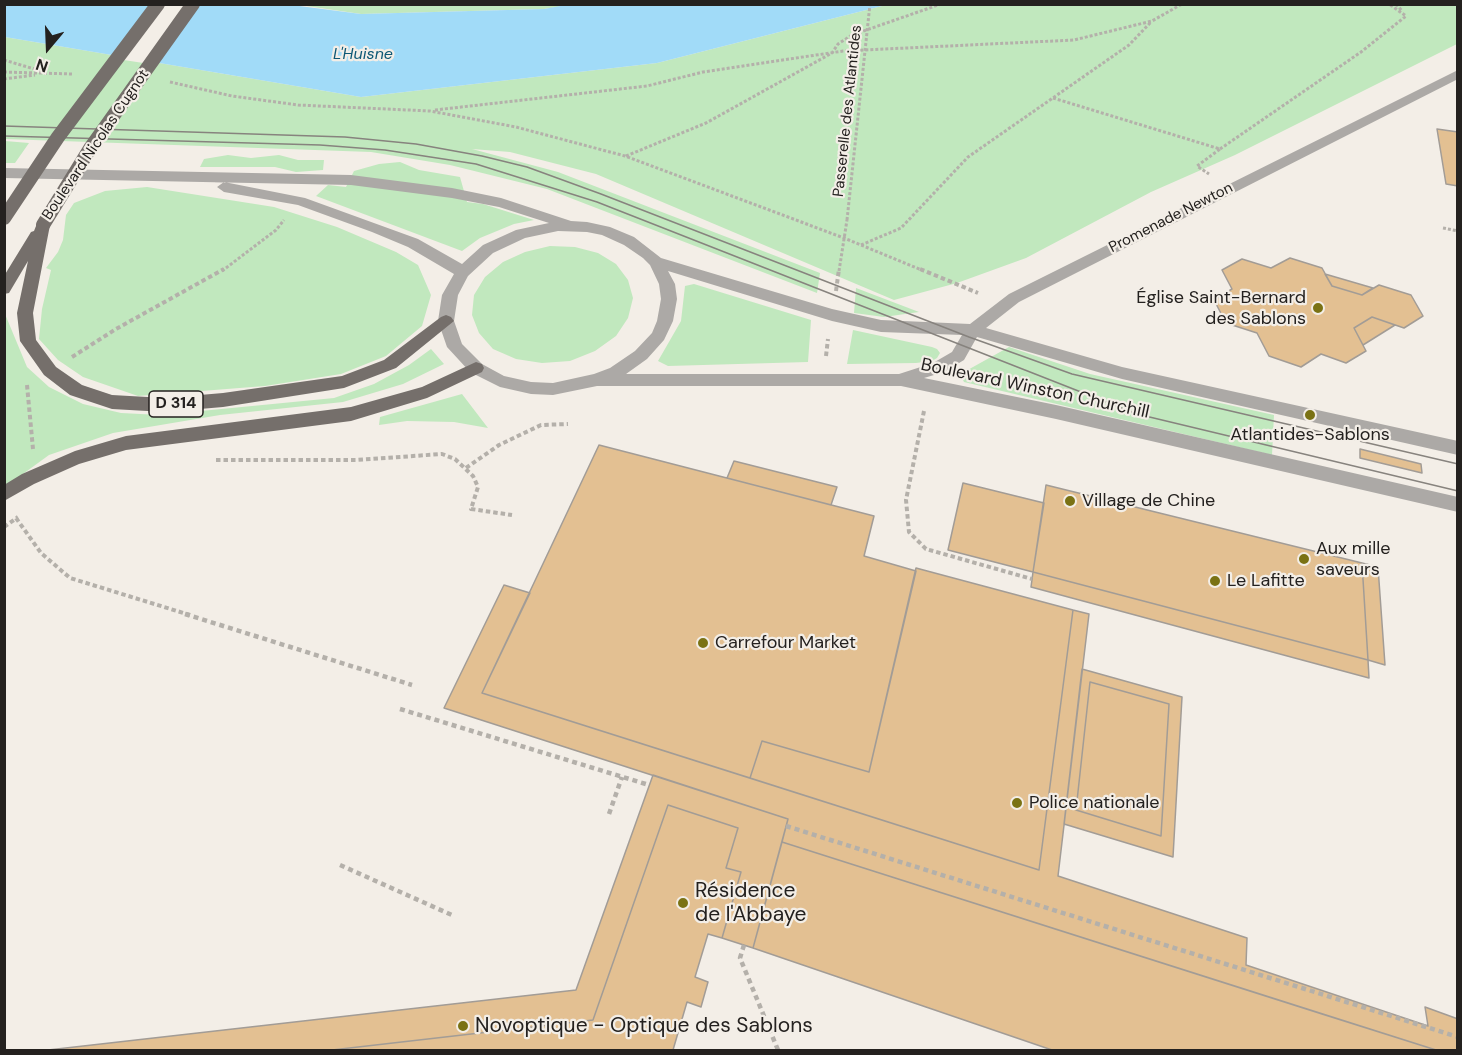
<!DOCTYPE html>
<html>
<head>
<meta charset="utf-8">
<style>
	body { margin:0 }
	#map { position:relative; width:1462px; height:1055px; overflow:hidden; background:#f3eee7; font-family:"DM Sans",sans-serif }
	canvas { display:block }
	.frame { position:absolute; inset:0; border:6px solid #24211f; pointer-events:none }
	.north { position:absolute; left:18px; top:18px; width:60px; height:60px; -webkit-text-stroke:4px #f3eee7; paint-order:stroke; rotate:199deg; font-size:16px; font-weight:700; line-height:24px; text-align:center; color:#24211f }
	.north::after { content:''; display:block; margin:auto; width:21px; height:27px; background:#24211f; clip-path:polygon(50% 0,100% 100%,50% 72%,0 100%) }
</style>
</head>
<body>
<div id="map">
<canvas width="1462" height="1055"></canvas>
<div class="frame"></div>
<div class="north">N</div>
</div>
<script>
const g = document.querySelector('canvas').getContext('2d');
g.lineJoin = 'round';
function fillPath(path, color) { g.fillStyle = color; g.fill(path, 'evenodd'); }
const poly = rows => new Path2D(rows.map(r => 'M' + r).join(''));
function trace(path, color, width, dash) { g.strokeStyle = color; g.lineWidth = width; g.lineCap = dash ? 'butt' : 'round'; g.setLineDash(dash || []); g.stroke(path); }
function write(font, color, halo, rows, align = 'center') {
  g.font = font + ' "DM Sans",sans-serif'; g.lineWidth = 4.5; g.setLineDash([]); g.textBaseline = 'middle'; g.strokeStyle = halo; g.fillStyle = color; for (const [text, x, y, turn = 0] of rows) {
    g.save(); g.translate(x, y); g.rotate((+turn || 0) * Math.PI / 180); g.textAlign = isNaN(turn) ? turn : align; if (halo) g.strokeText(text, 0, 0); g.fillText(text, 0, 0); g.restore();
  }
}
const green = poly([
	[293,4,571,5,544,9,361,14],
	[886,5,1457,5,1457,44,1235,155,1151,192,1026,258,957,283,894,300,596,174,510,152,472,149,558,172,820,273,817,293,547,189,450,165,371,152,5,139,5,37,361,97,657,63],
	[5,141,29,143,15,163,5,163],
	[228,155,251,158,279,155,298,160,324,160,323,170,296,172,275,167,200,167,204,159],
	[400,162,419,170,460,177,467,202,483,204,534,220,514,224,480,238,462,251,316,196,328,185,346,187,354,171,379,164],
	[147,187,274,207,337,227,396,252,418,265,431,295,422,326,386,356,341,374,265,386,138,396,83,377,58,360,39,339,42,309,51,270,46,268,58,252,63,240,66,215,74,203,105,191],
	[550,246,575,247,598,253,616,264,628,280,633,298,628,318,616,336,595,351,570,361,542,363,516,359,493,349,479,333,472,315,474,295,485,277,503,262,525,252],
	[694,284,811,320,808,362,668,366,658,361,681,321,685,286],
	[856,288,919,312,884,317,854,313],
	[5,314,27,367,49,387,83,404,121,413,160,415,334,398,374,384,409,365,431,349,444,364,403,384,343,402,220,415,113,433,49,455,5,487],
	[853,330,932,347,937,349,940,353,937,358,932,361,916,363,847,364],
	[1009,347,1090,374,1274,415,1272,455,964,382,961,376,964,372],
	[462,394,488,428,454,422,407,421,379,425,380,417]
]);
const water = poly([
	[284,4,361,14,544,9,571,4,886,5,657,63,361,97,5,37,4,5]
]);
const pier = poly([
	[158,5,193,5,150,64,117,59]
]);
const building = poly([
	[1437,129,1458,132,1458,186,1446,184,1437,129],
	[1290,258,1322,268,1332,286,1362,295,1379,285,1411,295,1423,316,1404,328,1372,317,1354,328,1366,351,1346,363,1321,354,1301,367,1269,356,1257,333,1226,323,1214,300,1232,289,1222,270,1242,259,1271,268,1290,258],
	[1325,274,1373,288,1362,295,1332,286,1325,274],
	[1372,317,1395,325,1363,345,1354,328,1372,317],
	[599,445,874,516,864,556,916,571,869,772,762,741,750,778,482,693,599,445],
	[1360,449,1421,464,1422,473,1360,458,1360,449],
	[734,461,837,487,831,505,727,478,734,461],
	[963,483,1044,503,1033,572,948,550,963,483],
	[1046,485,1362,563,1368,660,1033,572,1046,485],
	[1362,563,1378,567,1385,665,1368,660,1362,563],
	[916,568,1073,610,1039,870,750,778,762,741,869,772,916,568],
	[1033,572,1368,660,1369,678,1031,587,1033,572],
	[504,585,530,593,482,693,1039,870,1073,610,1089,614,1058,876,1247,938,1246,965,1428,1026,1425,1007,1458,1019,1458,1050,1436,1050,782,842,788,819,444,708,504,585],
	[1082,669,1182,697,1173,857,1064,824,1082,669],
	[1090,682,1169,704,1161,836,1076,810,1090,682],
	[1090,682,1169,704,1161,836,1076,810,1090,682],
	[653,775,788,819,753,948,722,938,741,872,726,868,738,828,668,805,593,1020,332,1050,48,1050,576,990,653,775],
	[668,805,738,828,726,868,741,872,722,938,708,934,695,977,708,982,701,1007,687,1002,673,1050,332,1050,593,1020,668,805],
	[782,842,1322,1014,1436,1050,1052,1050,753,948,782,842]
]);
const pathFar2 = poly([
	[1396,4,1402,11],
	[4,60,41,71],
	[4,72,73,74],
	[4,79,35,75],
	[170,82,232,96,298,105,430,111,516,127,625,156,844,238,924,271],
	[1053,98,1220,149,1197,166,1209,174],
	[435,110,647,86,703,72,843,51,1074,40,1152,21,1182,4],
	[1220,149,1361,52,1406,16,1389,4],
	[626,156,706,123,832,53,838,44,852,35,941,4],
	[1443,228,1458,231],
	[861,245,901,228,968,157,1129,45,1151,22],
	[222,271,276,230,284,220],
	[839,271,847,220]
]);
const pathFar1 = poly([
	[920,269,978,293],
	[836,291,839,269],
	[826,356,828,339],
	[72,357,116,329,224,269],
	[27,385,33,449],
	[924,411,906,500,909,532,926,549,1032,579],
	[216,460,356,460,442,454,455,459,473,476,478,487,471,509,512,515],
	[466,468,499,445,541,425,568,424],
	[16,518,41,553,70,578,190,615],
	[4,527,18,517]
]);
const path = poly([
	[185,614,412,685],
	[400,709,649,785],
	[609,814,622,777],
	[786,826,1458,1037],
	[340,865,454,916],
	[744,945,740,958,778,1050]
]);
const minor = poly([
	[1458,70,1458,79,1019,302,986,328,1122,367,1458,441,1458,455,1122,379,977,337,964,360,944,372,924,378,1056,405,1458,497,1458,512,1056,419,901,386,597,386,553,395,531,394,500,387,470,372,447,347,438,321,442,295,454,274,408,247,372,232,298,205,224,192,217,187,224,182,305,198,418,239,462,264,483,245,516,230,549,223,499,207,452,198,351,185,4,178,4,168,351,175,452,188,501,198,571,221,587,222,610,227,634,237,661,258,832,309,881,320,970,324,1009,294,1458,70],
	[558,231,587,232,602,235,624,245,643,258,650,265,659,284,661,299,657,321,652,333,635,351,610,368,594,374,553,383,531,382,504,376,482,364,462,344,454,321,458,295,468,276,493,253,525,238,558,231],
	[668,271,832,321,881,332,962,335,952,352,933,363,899,374,626,374,647,359,664,340,673,321,677,299,675,284,668,271]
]);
const major = poly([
	[43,220,50,225,33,313,36,340,56,367,82,385,112,395,165,398,223,393,342,376,384,360,441,317,446,315,451,317,454,321,396,368,344,388,223,407,165,412,112,409,70,395,44,375,20,341,17,313,28,261,9,293,4,294,4,276,31,232,34,231,38,221,43,220],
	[476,362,482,364,484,368,482,372,427,398,351,421,126,450,79,464,34,484,4,501,4,485,22,474,75,451,126,436,351,407,422,387,476,362]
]);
const tram = poly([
	[4,126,345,137,416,144,482,156,527,167,601,194,969,337,1072,374,1458,464],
	[4,136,320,145,385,150,476,164,597,202,1137,414,1458,491]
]);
const pathBridge = poly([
	[847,220,870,4]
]);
const majorBridge = poly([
	[4,218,58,137,158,4],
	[43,225,91,147,193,4]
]);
const markers = [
	[1318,308,6,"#7a7214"],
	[1310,415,6,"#7a7214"],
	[1070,501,6,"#7a7214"],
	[1304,559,6,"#7a7214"],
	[1215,581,6,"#7a7214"],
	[703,643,6,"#7a7214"],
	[1017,803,6,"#7a7214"],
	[683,903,6,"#7a7214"],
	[463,1026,6,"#7a7214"]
];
const farStreetnames = [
	["Passerelle des Atlantides",848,111,-84],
	["Boulevard Nicolas Cugnot",96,145,-56],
	["Promenade Newton",1171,218,-27]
];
const farWaternames = [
	["L'Huisne",363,55]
];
const shields = [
	[176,404,54]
];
const shieldNames = [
	["D 314",176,404]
];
const poiNames = [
	["Église Saint-Bernard",1306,298,"right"],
	["des Sablons",1306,319,"right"],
	["Atlantides-Sablons",1310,435,"center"],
	["Village de Chine",1082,501],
	["Aux mille",1316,549],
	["saveurs",1316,570],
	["Le Lafitte",1227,581],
	["Carrefour Market",715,643],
	["Police nationale",1029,803]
];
const streetNames = [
	["Boulevard Winston Churchill",1035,389,12]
];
const nearPoinames = [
	["Résidence",695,891],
	["de l'Abbaye",695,915],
	["Novoptique - Optique des Sablons",475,1026]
];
fillPath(green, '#c1e8be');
fillPath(water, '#a1dbf8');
fillPath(pier, '#f3eee7');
fillPath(building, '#e3c092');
trace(building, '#a29c96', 1.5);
trace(pathFar2, '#b4b0aa', 3, [3, 2]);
trace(pathFar1, '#b4b0aa', 4, [4.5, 3]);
trace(path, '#b4b0aa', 4.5, [5, 4]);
fillPath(minor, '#aca9a6');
fillPath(major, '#756f6b');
trace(tram, '#87837e', 1.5);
trace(pathBridge, '#b4b0aa', 3, [3, 2]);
trace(majorBridge, '#756f6b', 14);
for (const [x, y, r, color] of markers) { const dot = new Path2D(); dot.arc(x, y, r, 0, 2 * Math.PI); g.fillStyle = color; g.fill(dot); trace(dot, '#f3eee7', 2); }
write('15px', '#24211f', '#f3eee7', farStreetnames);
write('italic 16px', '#0e5875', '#f3eee7', farWaternames);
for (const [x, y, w] of shields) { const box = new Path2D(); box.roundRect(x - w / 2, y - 13, w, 26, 4.5); g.fillStyle = '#f3eee7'; g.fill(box); trace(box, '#24211f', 1.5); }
write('bold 16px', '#24211f', null, shieldNames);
write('18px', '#24211f', '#f3eee7', poiNames, 'left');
write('18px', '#24211f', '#f3eee7', streetNames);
write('21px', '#24211f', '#f3eee7', nearPoinames, 'left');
</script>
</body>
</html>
